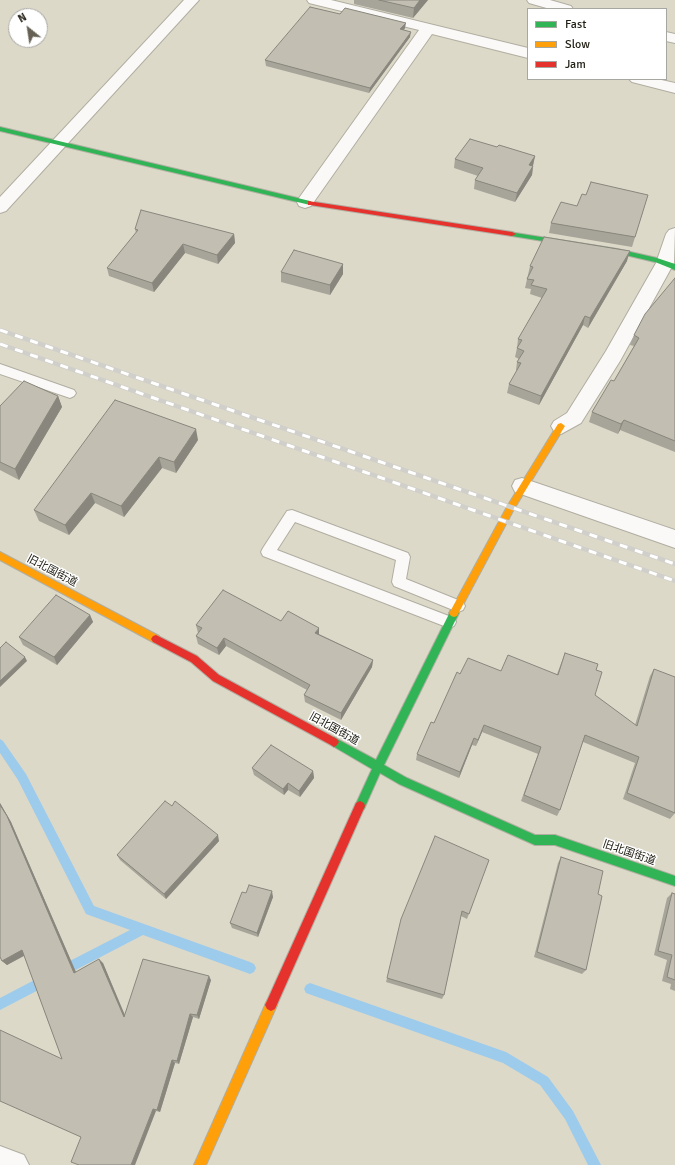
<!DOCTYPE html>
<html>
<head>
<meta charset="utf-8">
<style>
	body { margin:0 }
	#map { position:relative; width:675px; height:1165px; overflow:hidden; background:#ddd9c9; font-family:Signika,sans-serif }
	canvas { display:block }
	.legend { position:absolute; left:527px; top:8px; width:140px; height:72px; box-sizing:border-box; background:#fff; border:1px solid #a7a7a2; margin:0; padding:5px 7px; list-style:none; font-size:12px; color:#242217 }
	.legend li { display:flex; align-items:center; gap:8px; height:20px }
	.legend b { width:20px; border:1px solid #a7a7a2 }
	.north { position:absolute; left:8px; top:8px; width:40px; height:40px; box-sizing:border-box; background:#fff; border:1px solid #a7a7a2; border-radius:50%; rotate:330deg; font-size:11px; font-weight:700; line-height:16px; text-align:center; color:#242217 }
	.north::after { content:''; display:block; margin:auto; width:14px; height:18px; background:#656255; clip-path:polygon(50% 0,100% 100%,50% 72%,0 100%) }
</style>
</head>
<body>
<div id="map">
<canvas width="675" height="1165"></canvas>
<ul class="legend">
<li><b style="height:5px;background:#30b455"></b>Fast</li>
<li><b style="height:5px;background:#ff9f0a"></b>Slow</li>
<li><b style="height:5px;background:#e5322d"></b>Jam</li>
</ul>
<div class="north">N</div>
</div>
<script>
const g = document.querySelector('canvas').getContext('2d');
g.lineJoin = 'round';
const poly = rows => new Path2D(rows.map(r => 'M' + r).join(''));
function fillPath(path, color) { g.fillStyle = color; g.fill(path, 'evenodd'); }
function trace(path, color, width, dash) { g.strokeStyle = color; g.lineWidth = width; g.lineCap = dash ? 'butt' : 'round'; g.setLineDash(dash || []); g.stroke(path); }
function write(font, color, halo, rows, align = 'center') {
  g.font = font + ' Signika,"Noto Sans JP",sans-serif'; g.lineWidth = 3; g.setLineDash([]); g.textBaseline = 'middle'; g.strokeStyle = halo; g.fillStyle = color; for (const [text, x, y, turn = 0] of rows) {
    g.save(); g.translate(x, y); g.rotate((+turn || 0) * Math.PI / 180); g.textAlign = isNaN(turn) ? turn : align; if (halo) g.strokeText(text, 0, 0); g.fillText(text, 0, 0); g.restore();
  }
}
const stream = poly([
	[0,739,3,741,26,774,94,906,250,962,254,964,256,968,254,972,250,974,143,935,66,975,62,977,58,975,56,971,58,967,130,930,86,914,18,780,0,753,0,739],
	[46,974,50,976,52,980,50,984,0,1010,0,998,46,974],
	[310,983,506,1052,548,1077,573,1111,601,1165,588,1165,565,1119,540,1085,503,1063,306,993,304,989,306,985,310,983]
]);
const lane = poly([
	[0,364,74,390,76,393,74,396,70,398,0,374,0,364],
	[292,510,408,553,410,557,406,579,463,602,465,606,463,610,458,612,394,586,392,582,396,560,295,522,277,550,454,618,456,622,454,626,449,628,444,626,263,556,261,552,263,548,287,511,292,510]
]);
const street = poly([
	[184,0,199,0,6,211,0,213,0,197,184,0],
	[307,0,331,0,528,48,528,58,432,34,311,206,305,208,299,206,297,202,299,198,419,30,309,3,307,0],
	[527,0,550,0,571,6,573,9,550,9,529,3,527,0],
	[666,32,675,34,675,43,666,41,666,32],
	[629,79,657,79,675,83,675,93,632,82,629,79],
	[675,228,674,263,620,361,581,423,561,434,554,431,551,426,554,421,567,413,606,351,656,263,666,234,669,230,675,228],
	[522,478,675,530,675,548,515,492,512,486,515,480,522,478],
	[0,1146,24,1155,29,1165,0,1165,0,1146]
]);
const fast = poly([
	[0,127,310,201,313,203,310,205,0,131,0,127],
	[509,232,617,249,657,258,675,264,675,270,655,262,617,253,512,236,508,234,509,232],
	[454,609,457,610,459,613,384,765,407,778,535,835,555,835,675,876,675,886,555,845,535,845,399,784,380,773,364,809,360,811,356,809,355,806,372,769,331,745,329,742,331,739,334,737,337,739,376,760,451,610,454,609]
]);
const slow = poly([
	[561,423,565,426,514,509,457,616,454,617,451,616,449,613,451,610,508,505,558,424,561,423],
	[0,552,159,636,161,639,159,642,156,643,153,642,0,560,0,552],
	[271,999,275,1001,277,1005,206,1165,194,1165,267,1001,271,999]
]);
const jam = poly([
	[308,201,512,232,516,234,512,236,310,205,308,205,308,201],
	[156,635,197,656,219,675,337,739,339,742,337,745,334,747,331,745,213,681,191,662,153,642,151,639,153,636,156,635],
	[360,801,364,803,365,806,275,1009,271,1011,267,1009,265,1005,267,1001,356,803,360,801]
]);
const rail = poly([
	[0,330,675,564],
	[0,344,675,581]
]);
const wall = poly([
	[354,0,428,0,413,18,354,4],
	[340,14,405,28,404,30,410,37,369,93,266,66,265,60],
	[497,147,535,156,533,166,532,175,515,202,474,189,475,180,478,176,454,168,455,159],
	[586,195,648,195,632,247,549,233,551,223,577,206],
	[135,229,234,234,235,243,218,264,185,253,154,292,109,276,107,268,136,233],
	[627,261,588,328,583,325,539,405,507,393,509,384,517,371,516,370,517,362,519,359,515,357,517,348,518,339,542,298,530,294,531,289,525,288,530,266],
	[343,264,343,274,330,295,281,282,281,272],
	[675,278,675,452,620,430,618,434,589,422,592,412,614,381,634,346,630,345,634,335],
	[58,396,62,407,19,480,0,470,0,406],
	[198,440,176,473,162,468,124,517,95,503,69,535,39,521,34,510],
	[90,615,93,622,57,665,23,645,19,637],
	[281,621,319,634,373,660,372,667,341,720,305,702,304,695,307,690,226,646,219,655,198,644,196,636,198,633,196,625],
	[565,653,596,670,595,695,635,725,650,676,654,669,675,813,670,819,623,799,635,763,583,742,560,810,557,816,521,801,538,754,482,732,476,746,472,745,459,778,416,760,417,754,460,674,501,671,557,674],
	[252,768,313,771,314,778,300,797,288,790,284,795,254,775],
	[0,803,11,822,76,972,103,963,124,1015,211,980,199,1019,193,1017,179,1064,175,1063,160,1112,156,1111,81,1137,62,1059,24,956,7,965,2,961,0,957],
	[172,806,219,841,166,899,120,860,117,855],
	[561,857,586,970,582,974,534,957,558,863],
	[489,860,467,919,461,916,444,995,442,999,386,982,387,978],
	[246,893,273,897,258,937,232,928,230,923],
	[672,893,675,894,675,991,670,989,671,984,662,981,667,960,654,955,667,898]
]);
const shadedWall = poly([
	[420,0,428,0,413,18,414,8],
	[406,23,405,28,400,35,400,29],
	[411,32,410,37,369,93,370,88],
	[535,156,533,165,527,174,529,165],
	[533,166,532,175,515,202,517,193],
	[234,234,235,243,218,264,217,255],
	[183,244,185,253,154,292,152,283],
	[630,251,627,261,588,328,590,318],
	[343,264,343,274,330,295,330,285],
	[585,316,583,325,539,405,541,396],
	[58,396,62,407,19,480,15,469],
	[624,420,620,430,618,434,621,424],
	[196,429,198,440,176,473,174,462],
	[159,457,162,468,124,517,121,506],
	[91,493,95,503,69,535,65,525],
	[90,615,93,622,57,665,54,657],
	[319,628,319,636,315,633],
	[224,638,226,646,219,655,217,648],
	[25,657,27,661,0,687,0,681],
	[373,660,372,667,341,720,341,713],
	[484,725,482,732,476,746,478,740],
	[474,738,472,745,459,778,460,772],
	[313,771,314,778,300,797,299,791],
	[288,783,288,790,284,795,283,789],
	[0,803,11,822,78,977,74,973,0,805],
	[218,835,219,841,166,899,164,894],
	[272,891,273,897,258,937,257,933],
	[22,950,27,954,7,965,2,961],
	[99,959,103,963,127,1020,124,1017],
	[209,976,211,980,199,1019,197,1015],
	[190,1014,193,1017,179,1064,177,1061],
	[172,1060,175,1063,160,1112,157,1110],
	[153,1109,156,1111,135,1165,131,1165]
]);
const building = poly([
	[379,0,420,0,414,8,379,0],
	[310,7,340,14,345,8,406,23,400,29,411,32,370,88,265,60,310,7],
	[470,139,497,147,499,145,535,156,529,165,533,166,517,193,475,180,483,168,455,159,470,139],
	[591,182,648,195,635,237,551,223,561,202,577,206,582,194,586,195,591,182],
	[141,210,234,234,217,255,183,244,152,283,107,268,138,230,135,229,141,210],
	[544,237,630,251,590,318,585,316,541,396,509,384,521,363,517,362,524,351,517,348,522,340,518,339,547,289,531,285,534,280,527,279,533,267,530,266,544,237],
	[294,250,343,264,330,285,281,272,294,250],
	[675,278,675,441,624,420,621,424,592,412,611,380,614,381,639,338,634,335,645,314,675,278],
	[24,381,58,396,15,469,0,462,0,406,24,381],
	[115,400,196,429,174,462,159,457,121,506,91,493,65,525,34,510,115,400],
	[223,590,281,621,288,611,319,628,315,633,373,660,341,713,304,695,310,685,224,638,217,648,196,636,202,628,196,625,223,590],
	[56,595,90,615,54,657,19,637,56,595],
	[6,642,25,657,0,681,0,648,6,642],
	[565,653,598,664,596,670,602,672,595,695,637,726,654,669,675,677,675,813,627,793,639,757,585,735,560,810,524,795,541,747,484,725,478,740,474,738,460,772,417,754,431,722,434,723,457,672,460,674,468,658,501,671,508,655,558,675,565,653],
	[271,745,313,771,299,791,288,783,283,789,252,768,271,745],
	[165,801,172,806,175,801,218,835,164,894,117,855,165,801],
	[0,805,7,816,74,973,99,959,124,1017,143,959,209,976,197,1015,190,1014,177,1061,172,1060,157,1110,153,1109,131,1165,79,1165,71,1162,81,1137,0,1101,0,1030,62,1059,22,950,2,961,0,957,0,805],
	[435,836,489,860,469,914,462,911,444,995,387,978,401,919,435,836],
	[561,857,603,871,598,894,602,896,586,970,537,952,561,857],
	[249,885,272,891,257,933,230,923,242,892,246,893,249,885],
	[672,893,675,894,675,980,667,977,672,955,658,951,672,893]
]);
const streetNames = [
	["旧北国街道",52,571,28],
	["旧北国街道",334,729,29],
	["旧北国街道",629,853,19]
];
fillPath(stream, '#9dcbec');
trace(lane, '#b0aea1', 2);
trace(street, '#b0aea1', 2);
trace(fast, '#b0aea1', 2);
trace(slow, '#b0aea1', 2);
trace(jam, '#b0aea1', 2);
fillPath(lane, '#faf9f7');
fillPath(street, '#faf9f7');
fillPath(fast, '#30b455');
fillPath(slow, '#ff9f0a');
fillPath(jam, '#e5322d');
trace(rail, '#d0cfca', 4.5);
trace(rail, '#fff', 3, [8]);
fillPath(wall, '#a7a499');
fillPath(shadedWall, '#88867d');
fillPath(building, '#c2bfb2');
trace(building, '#88867d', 1);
write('11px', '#242217', '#fff', streetNames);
</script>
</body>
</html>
